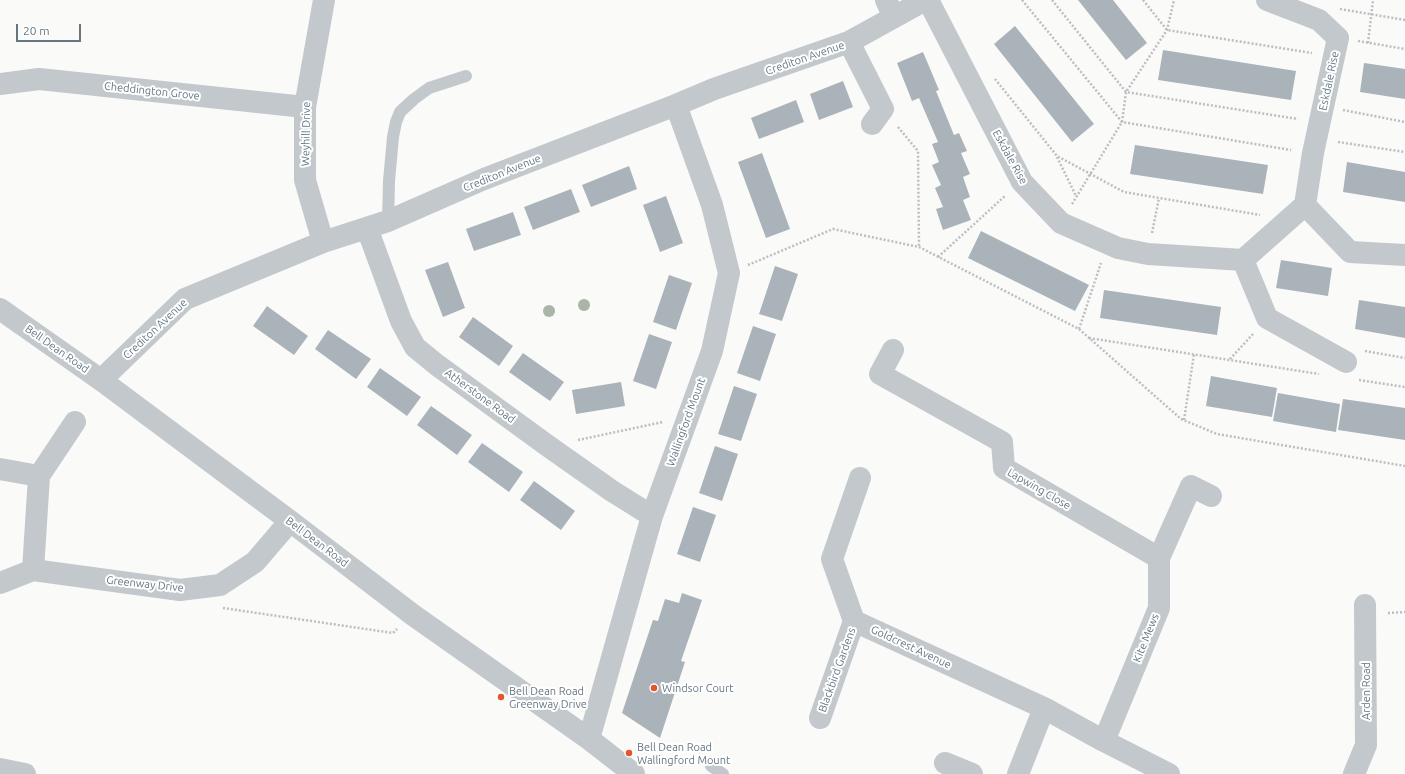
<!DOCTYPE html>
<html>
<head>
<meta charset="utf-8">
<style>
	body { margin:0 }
	#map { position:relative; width:1405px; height:774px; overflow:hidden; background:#fafaf8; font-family:Ubuntu,sans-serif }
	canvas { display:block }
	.scale { position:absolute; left:16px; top:24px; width:65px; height:18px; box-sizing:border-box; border:2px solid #657683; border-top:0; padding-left:5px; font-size:12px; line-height:14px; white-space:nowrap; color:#657683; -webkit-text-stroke:3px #fff; paint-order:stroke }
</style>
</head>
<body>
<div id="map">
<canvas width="1405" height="774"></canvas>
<div class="scale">20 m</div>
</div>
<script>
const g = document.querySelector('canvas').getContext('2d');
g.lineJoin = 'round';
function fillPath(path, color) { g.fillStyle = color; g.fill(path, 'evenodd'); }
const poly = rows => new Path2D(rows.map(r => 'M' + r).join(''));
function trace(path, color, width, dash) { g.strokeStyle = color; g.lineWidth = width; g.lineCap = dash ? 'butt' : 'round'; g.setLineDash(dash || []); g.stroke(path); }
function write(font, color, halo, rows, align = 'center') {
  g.font = font + ' Ubuntu,sans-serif'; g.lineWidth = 4; g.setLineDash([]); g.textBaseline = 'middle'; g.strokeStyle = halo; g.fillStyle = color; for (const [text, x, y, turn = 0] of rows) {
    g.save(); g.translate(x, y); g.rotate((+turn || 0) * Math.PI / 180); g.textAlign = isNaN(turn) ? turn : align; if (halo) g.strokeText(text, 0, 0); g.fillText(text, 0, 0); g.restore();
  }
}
const building = poly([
	[1078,0,1113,0,1147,43,1126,60],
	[1015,26,1094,124,1072,142,994,44],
	[1163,50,1296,71,1291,100,1158,80],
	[923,52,939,90,936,91,954,135,959,133,967,151,961,153,970,174,963,177,970,197,963,200,971,220,943,230,936,209,943,207,935,188,941,185,932,165,939,162,932,144,938,142,919,98,912,101,897,63],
	[1364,63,1405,69,1405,99,1360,92],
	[843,81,853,107,819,120,810,94],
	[796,100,804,122,759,139,751,118],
	[1135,145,1268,165,1263,194,1130,174],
	[762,153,790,229,766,238,738,162],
	[1347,162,1405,172,1405,202,1343,192],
	[629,166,637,189,591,207,582,185],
	[571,189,580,212,533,230,524,207],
	[666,196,683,243,660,252,643,205],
	[513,212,521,235,474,251,466,229],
	[981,231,1089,285,1075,311,968,258],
	[1281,260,1332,268,1328,296,1276,288],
	[448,262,465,308,443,317,425,270],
	[775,266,798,274,782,321,759,314],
	[669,275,692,283,676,330,653,322],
	[1104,290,1221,307,1217,335,1100,318],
	[1359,300,1405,307,1405,338,1355,329],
	[267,306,308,336,294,355,253,326],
	[473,317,513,346,499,366,459,337],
	[753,326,776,334,760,381,737,373],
	[328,330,371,359,356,379,315,349],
	[649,334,672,342,656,389,633,381],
	[523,353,564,382,550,401,509,372],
	[380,368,421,397,407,416,367,387],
	[1211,376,1277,388,1272,417,1206,406],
	[621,382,625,406,576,414,572,390],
	[734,386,757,394,741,441,718,434],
	[1278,393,1340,404,1336,432,1273,421],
	[1343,399,1405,408,1405,440,1338,430],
	[431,406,472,435,457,455,417,425],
	[482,443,523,472,509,492,468,462],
	[715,446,738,454,722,501,699,493],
	[534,481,575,511,561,530,520,500],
	[693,507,716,515,700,562,677,554],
	[682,593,702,600,681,661,685,662,660,738,622,713,653,620,658,621,665,599,679,603]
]);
const path = poly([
	[1022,0,1122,122,1291,150],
	[1052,0,1126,92,1298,119],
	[1143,0,1167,30,1312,53],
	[1340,9,1405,20],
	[1358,41,1405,49],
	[1368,43,1373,0],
	[995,79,1057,156,1124,192,1260,215],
	[1343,110,1405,122],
	[898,127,918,151,919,247],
	[1338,142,1405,152],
	[1057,157,1076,196],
	[1072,204,1122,122,1126,92,1167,30,1174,0],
	[1152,233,1159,198],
	[938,257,1006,195],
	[748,265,833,229,919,247,1079,329,1181,419,1217,434,1405,466],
	[1079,329,1101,263],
	[1089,338,1319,374],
	[1365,351,1405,358],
	[1230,359,1253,334],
	[1359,380,1405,387],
	[1184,420,1194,354],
	[578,440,663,422],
	[223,608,393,633,397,629],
	[1388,613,1405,612]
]);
const service = poly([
	[388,221,389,181,393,137,396,122,400,112,414,99,429,88,466,76],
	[711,766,723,774]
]);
const minor = poly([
	[886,0,894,17],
	[928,0,1022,182,1061,223,1118,248,1148,254,1243,260,1305,205,1313,153,1338,38,1319,20,1267,0],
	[849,42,883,109,872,124],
	[0,84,39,79,305,107],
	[1305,205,1350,252,1405,255],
	[367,228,401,321,415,347,437,365,548,446,612,491,652,516],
	[323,242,305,180,305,107,324,0],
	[1243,260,1267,318,1346,362],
	[0,309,101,380,290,521,413,615,589,739,634,774],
	[893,350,880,374,1002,442,1004,468,1159,558],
	[101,380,185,299,323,242,388,221,484,179,676,105,714,89,849,42,925,0],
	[0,469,39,476,33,570],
	[39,476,75,422],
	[860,478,832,559,854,621,1044,708,1104,741,1169,774],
	[0,583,33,570,180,590,220,585,255,562,290,521],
	[820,718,854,621],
	[589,739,652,516,712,351,729,273,712,205,676,105],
	[1104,741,1159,608,1159,558,1191,486,1211,496],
	[945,763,972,774],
	[0,769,25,774],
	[1018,774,1044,708],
	[1354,774,1366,745,1365,605]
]);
const trees = [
	[584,305],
	[549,311]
];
const markers = [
	[654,688,4,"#e4572e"],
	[501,697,4,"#e4572e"],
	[629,753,4,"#e4572e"]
];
const streetNames = [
	["Crediton Avenue",805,58,-19],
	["Eskdale Rise",1329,81,-78],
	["Cheddington Grove",152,91,6],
	["Weyhill Drive",306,134,-89],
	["Eskdale Rise",1010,157,61],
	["Crediton Avenue",502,173,-22],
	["Crediton Avenue",155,329,-43],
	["Bell Dean Road",57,349,35],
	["Atherstone Road",480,396,36],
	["Wallingford Mount",686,422,-70],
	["Lapwing Close",1039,489,30],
	["Bell Dean Road",317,542,37],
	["Greenway Drive",145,584,6],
	["Kite Mews",1146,638,-68],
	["Goldcrest Avenue",911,647,25],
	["Blackbird Gardens",837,670,-70],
	["Arden Road",1366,691,-90]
];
const poiNames = [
	["Windsor Court",662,688],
	["Bell Dean Road",509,691],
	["Greenway Drive",509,704],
	["Bell Dean Road",637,747],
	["Wallingford Mount",637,760]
];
fillPath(building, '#aab3b9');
trace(path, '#bbbfc2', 2.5, [2, 2]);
trace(service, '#c3c8cc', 12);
trace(minor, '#c3c8cc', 22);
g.fillStyle = '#aab4a7';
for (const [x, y] of trees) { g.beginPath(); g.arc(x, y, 6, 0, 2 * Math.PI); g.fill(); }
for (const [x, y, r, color] of markers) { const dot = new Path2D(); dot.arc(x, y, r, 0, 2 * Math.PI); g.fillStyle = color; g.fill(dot); trace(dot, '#fff', 1.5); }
write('11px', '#657683', '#fff', streetNames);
write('11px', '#657683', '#fff', poiNames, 'left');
</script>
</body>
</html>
